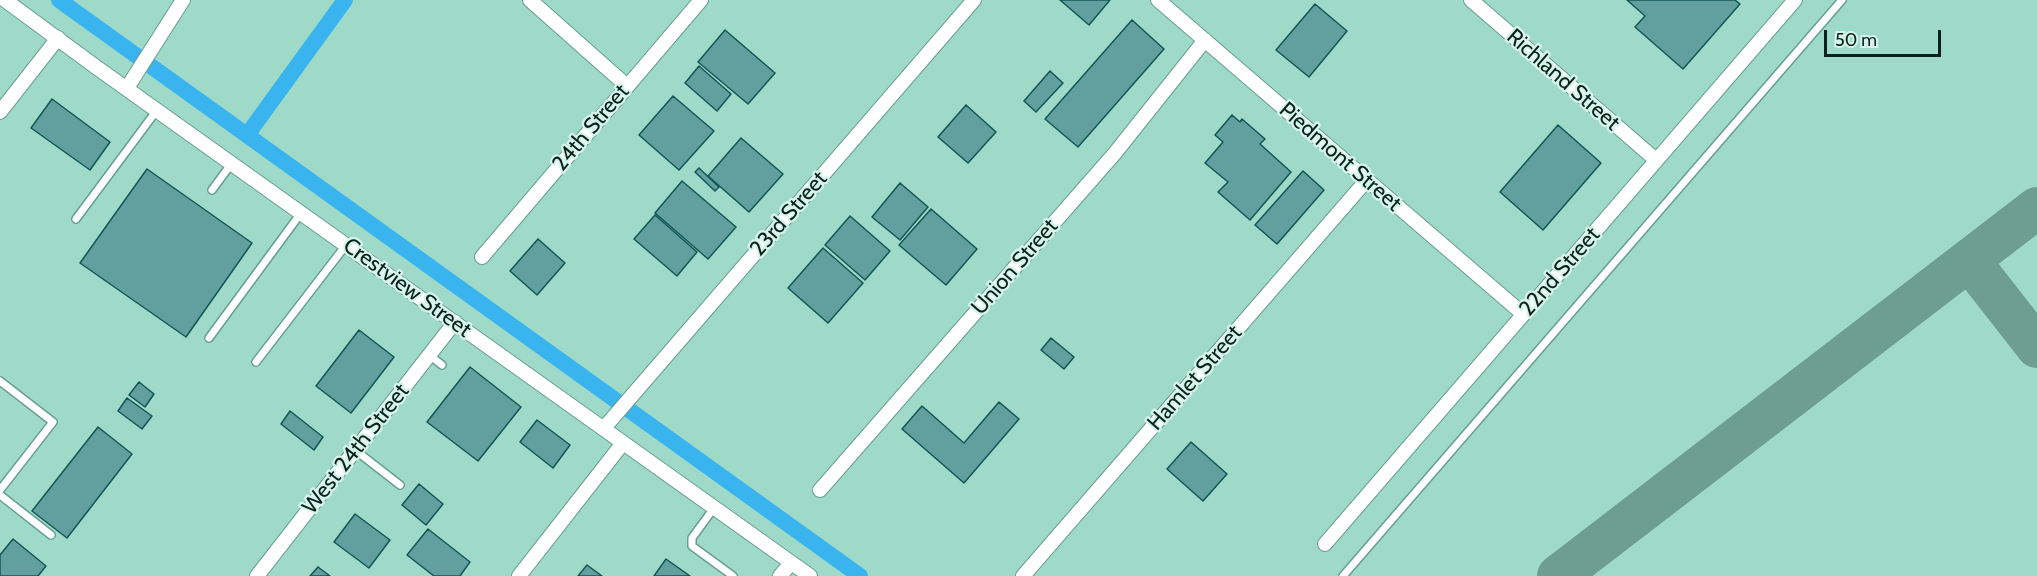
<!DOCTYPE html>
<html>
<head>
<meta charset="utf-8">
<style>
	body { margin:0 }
	#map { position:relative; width:2037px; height:576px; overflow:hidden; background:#9fdac8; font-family:Cabin,sans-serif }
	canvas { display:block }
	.scale { position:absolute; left:1824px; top:30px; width:117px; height:27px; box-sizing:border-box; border:3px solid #0a221c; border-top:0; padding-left:8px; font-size:18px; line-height:21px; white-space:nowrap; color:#0a221c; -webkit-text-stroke:4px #d7f4ea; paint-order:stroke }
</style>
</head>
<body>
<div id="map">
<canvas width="2037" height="576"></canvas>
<div class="scale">50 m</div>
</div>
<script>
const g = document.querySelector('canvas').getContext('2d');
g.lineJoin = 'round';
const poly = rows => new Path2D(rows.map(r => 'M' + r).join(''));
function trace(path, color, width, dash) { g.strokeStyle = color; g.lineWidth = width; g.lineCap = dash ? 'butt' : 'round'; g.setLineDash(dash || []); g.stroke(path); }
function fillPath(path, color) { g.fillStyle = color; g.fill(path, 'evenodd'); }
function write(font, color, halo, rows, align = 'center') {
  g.font = font + ' Cabin,sans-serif'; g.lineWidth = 4.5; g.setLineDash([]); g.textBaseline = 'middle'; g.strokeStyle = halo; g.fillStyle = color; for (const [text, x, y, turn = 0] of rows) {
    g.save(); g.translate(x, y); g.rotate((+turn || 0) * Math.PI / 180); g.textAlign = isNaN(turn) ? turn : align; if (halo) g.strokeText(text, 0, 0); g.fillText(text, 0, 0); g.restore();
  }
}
const canal = poly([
	[59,0,860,576],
	[247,135,345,0]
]);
const taxiway = poly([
	[1969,260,2037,347],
	[1558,576,2037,208]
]);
const building = poly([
	[1060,0,1110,0,1089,25,1060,0],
	[1627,0,1735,0,1740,4,1683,69,1635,27,1645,16,1627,0],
	[1315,4,1347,31,1309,77,1276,50,1315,4],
	[1132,20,1164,49,1078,147,1045,119,1132,20],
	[725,30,775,73,748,104,698,62,725,30],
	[699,66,731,94,717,111,685,83,699,66],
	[1050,71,1063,83,1036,112,1024,101,1050,71],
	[673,96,714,131,679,170,639,135,673,96],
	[52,99,110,142,90,170,31,128,52,99],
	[966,105,996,132,968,163,938,137,966,105],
	[1232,115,1240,122,1242,119,1265,139,1260,144,1291,172,1250,220,1218,192,1228,182,1205,163,1223,142,1215,135,1232,115],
	[1558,125,1601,163,1543,230,1500,192,1558,125],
	[741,138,783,174,749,212,708,176,741,138],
	[699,168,719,187,715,191,695,172,699,168],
	[147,169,252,243,186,337,80,263,147,169],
	[1303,171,1324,190,1277,244,1255,225,1303,171],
	[682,181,736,227,708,259,655,213,682,181],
	[900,183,928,207,900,240,872,217,900,183],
	[931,209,977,249,946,285,899,245,931,209],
	[655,215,697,252,677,276,634,239,655,215],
	[850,216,890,251,865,280,825,245,850,216],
	[538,239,565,263,537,295,510,271,538,239],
	[823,248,863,283,828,323,788,288,823,248],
	[359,330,394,357,351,413,316,386,359,330],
	[1051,338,1074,357,1064,369,1041,350,1051,338],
	[470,367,521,407,478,461,427,422,470,367],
	[139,382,154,394,145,407,129,395,139,382],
	[127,398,152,416,142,429,118,411,127,398],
	[999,402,1019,419,964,483,902,429,922,406,964,443,999,402],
	[290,411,323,437,314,450,281,424,290,411],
	[537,420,570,445,553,468,520,442,537,420],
	[98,427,132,454,67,538,32,511,98,427],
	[1191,442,1227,474,1203,501,1167,469,1191,442],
	[419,484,443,504,426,525,402,505,419,484],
	[355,514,390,540,369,568,334,542,355,514],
	[428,529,470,562,460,576,434,576,407,555,428,529],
	[13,539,46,566,38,576,0,576,0,555,13,539],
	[666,559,690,576,654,576,666,559],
	[587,565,602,576,578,576,587,565],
	[318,567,330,576,310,576,318,567]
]);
const service = poly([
	[212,190,232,163],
	[76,219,157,110],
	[209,338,301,213],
	[429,355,442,365],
	[256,362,346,245],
	[0,381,53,422,0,490],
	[355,450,400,485],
	[0,495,51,535],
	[714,508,692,538,692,546,733,576],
	[1343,576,1842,0]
]);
const minor = poly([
	[5,0,96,67,810,576],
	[530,0,627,86],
	[1158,0,1523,314],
	[1471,0,1656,160],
	[127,88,183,0],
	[0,112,58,38],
	[482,257,701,0],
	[604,428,974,0],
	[820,490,1115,153,1205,40],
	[1325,544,1795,0],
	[257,576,455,322],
	[519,576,623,443],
	[780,576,791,563],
	[1023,576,1366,181]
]);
const streetNames = [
	["Richland Street",1563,80,41],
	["24th Street",591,128,-50],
	["Piedmont Street",1340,157,41],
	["23rd Street",789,214,-49],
	["Union Street",1015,267,-49],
	["22nd Street",1560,272,-49],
	["Crestview Street",407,288,36],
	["Hamlet Street",1195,378,-49],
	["West 24th Street",356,449,-52]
];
trace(canal, '#3ab4ef', 16);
trace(taxiway, '#6e9e90', 42);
fillPath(building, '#61a09f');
trace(building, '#125757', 1.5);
trace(service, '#669f8e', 10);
trace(minor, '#669f8e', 16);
trace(service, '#fff', 7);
trace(minor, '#fff', 14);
write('22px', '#0a221c', '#d7f4ea', streetNames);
</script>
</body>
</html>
